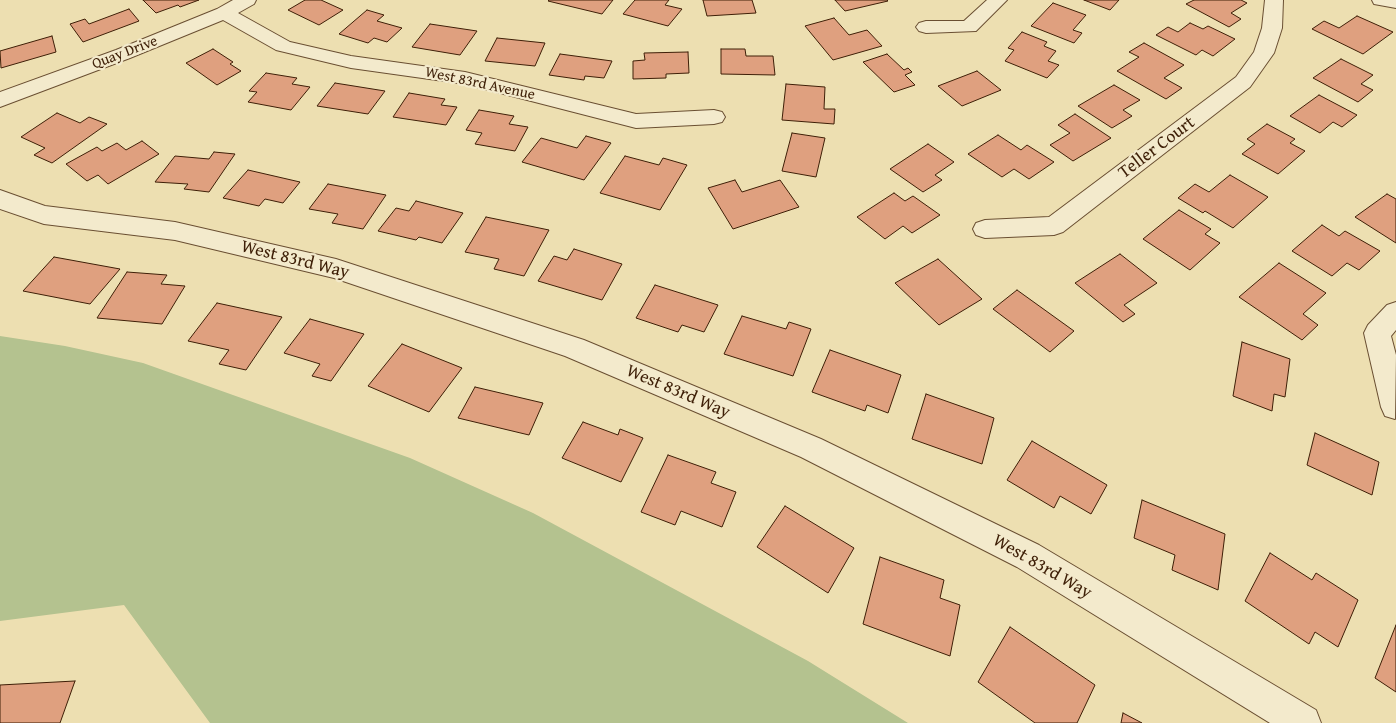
<!DOCTYPE html>
<html>
<head>
<meta charset="utf-8">
<style>
	body { margin:0 }
	canvas { display:block; background:#eddfb1 }
</style>
</head>
<body>
<canvas width="1396" height="723"></canvas>
<script>
const g = document.querySelector('canvas').getContext('2d');
g.lineJoin = 'round';
function fillPath(path, color) { g.fillStyle = color; g.fill(path, 'evenodd'); }
const poly = rows => new Path2D(rows.map(r => 'M' + r).join(''));
function trace(path, color, width, dash) { g.strokeStyle = color; g.lineWidth = width; g.lineCap = dash ? 'butt' : 'round'; g.setLineDash(dash || []); g.stroke(path); }
function write(font, color, halo, rows, align = 'center') {
  g.font = font + ' "Gentium Book Plus",serif'; g.lineWidth = 4.5; g.setLineDash([]); g.textBaseline = 'middle'; g.strokeStyle = halo; g.fillStyle = color; for (const [text, x, y, turn = 0] of rows) {
    g.save(); g.translate(x, y); g.rotate((+turn || 0) * Math.PI / 180); g.textAlign = isNaN(turn) ? turn : align; if (halo) g.strokeText(text, 0, 0); g.fillText(text, 0, 0); g.restore();
  }
}
const green = poly([
	[0,336,65,346,143,363,410,458,533,513,808,661,908,723,210,723,124,605,0,621]
]);
const building = poly([
	[143,0,199,0,180,7,178,5,156,13,143,0],
	[305,0,321,0,343,10,319,25,288,10,305,0],
	[549,0,613,0,602,14,548,1,549,0],
	[635,0,669,0,665,5,682,9,668,26,623,14,635,0],
	[703,0,752,0,756,13,707,16,703,0],
	[835,0,887,0,888,1,845,11,835,0],
	[1084,0,1119,0,1110,10,1084,0],
	[1194,0,1241,0,1247,3,1231,13,1241,19,1229,27,1186,4,1194,0],
	[1053,3,1086,15,1073,30,1082,33,1074,43,1031,26,1053,3],
	[129,9,139,21,83,42,70,24,85,19,89,24,129,9],
	[367,10,384,15,377,21,402,28,387,42,374,38,368,43,339,34,367,10],
	[1357,16,1393,32,1363,54,1312,29,1324,21,1339,28,1357,16],
	[834,18,849,35,867,30,882,46,833,60,805,26,834,18],
	[1190,23,1203,29,1208,26,1235,39,1213,56,1202,50,1196,55,1156,35,1168,27,1178,32,1190,23],
	[430,24,477,31,460,55,412,47,430,24],
	[1022,32,1047,42,1044,46,1056,51,1048,61,1059,65,1047,78,1005,61,1014,50,1008,48,1022,32],
	[52,36,56,52,1,68,0,51,52,36],
	[497,38,545,43,535,66,485,61,497,38],
	[1144,43,1184,65,1164,78,1182,88,1166,99,1117,71,1139,57,1129,52,1144,43],
	[213,49,233,62,230,64,241,71,217,85,186,63,213,49],
	[721,49,745,49,746,56,773,56,775,75,721,74,721,49],
	[688,52,689,73,666,74,666,78,633,79,633,61,645,60,644,53,688,52],
	[560,54,612,61,604,78,585,76,584,80,549,75,560,54],
	[887,54,904,70,908,68,912,72,905,75,915,85,894,92,863,62,887,54],
	[1341,59,1373,75,1361,84,1373,90,1358,102,1313,78,1341,59],
	[977,71,1001,90,962,106,938,86,977,71],
	[266,73,297,78,292,84,310,87,291,110,248,102,257,92,249,91,266,73],
	[335,83,385,91,368,114,317,106,335,83],
	[786,84,825,87,824,109,835,109,834,124,782,120,786,84],
	[1114,85,1140,100,1123,110,1132,116,1112,128,1078,106,1114,85],
	[409,93,445,99,441,105,457,107,446,125,393,117,409,93],
	[1319,95,1357,115,1342,127,1333,122,1320,133,1290,116,1319,95],
	[479,110,514,116,509,124,528,127,515,151,475,144,482,133,466,130,479,110],
	[57,113,80,123,89,117,107,124,52,163,34,155,45,148,21,137,57,113],
	[1075,114,1111,138,1073,161,1050,145,1070,133,1058,125,1075,114],
	[1267,124,1295,139,1290,143,1305,151,1278,174,1242,154,1255,144,1247,139,1267,124],
	[792,133,825,138,816,177,782,171,792,133],
	[998,135,1021,150,1027,145,1054,162,1029,179,1014,169,1002,177,968,154,998,135],
	[586,136,611,143,584,180,522,162,541,138,577,148,586,136],
	[142,141,159,154,108,184,98,175,87,181,66,164,97,147,102,151,117,143,126,150,142,141],
	[928,144,954,162,935,175,942,180,923,192,890,169,928,144],
	[214,152,235,154,209,192,184,189,188,184,155,182,175,156,209,159,214,152],
	[625,156,659,165,663,158,687,165,660,210,600,193,625,156],
	[248,170,300,182,283,203,265,199,259,206,223,198,248,170],
	[1230,175,1268,197,1233,228,1205,211,1203,213,1178,198,1195,184,1209,192,1230,175],
	[735,180,742,192,780,180,799,207,733,229,708,188,735,180],
	[328,184,386,195,363,229,332,223,338,214,309,209,328,184],
	[894,193,905,201,913,196,940,215,912,233,903,226,885,239,857,217,894,193],
	[1387,194,1396,199,1396,243,1355,217,1387,194],
	[416,201,463,213,442,243,419,237,416,240,378,231,396,208,409,211,416,201],
	[1179,210,1211,229,1205,234,1220,243,1190,270,1143,239,1179,210],
	[486,217,549,230,524,276,494,269,499,259,465,252,486,217],
	[1322,225,1339,236,1345,231,1380,251,1359,270,1347,263,1332,276,1292,251,1322,225],
	[574,249,622,264,602,300,538,281,554,256,567,260,574,249],
	[1120,254,1157,283,1124,305,1135,314,1123,322,1075,283,1120,254],
	[54,257,120,269,90,304,23,291,54,257],
	[938,259,982,299,939,325,895,283,938,259],
	[1279,263,1326,293,1303,314,1318,325,1302,340,1239,297,1279,263],
	[127,272,167,275,161,284,185,286,162,324,97,318,127,272],
	[655,285,718,305,704,332,682,325,678,332,636,318,655,285],
	[1017,290,1074,331,1050,352,993,309,1017,290],
	[217,303,282,317,246,370,219,364,229,350,188,341,217,303],
	[742,316,786,329,789,322,811,329,793,376,724,354,742,316],
	[310,319,364,334,331,381,312,376,320,364,284,353,310,319],
	[1242,342,1290,359,1285,397,1274,394,1272,411,1233,396,1242,342],
	[402,344,462,368,429,412,368,386,402,344],
	[830,350,901,375,888,413,867,405,865,411,812,392,830,350],
	[475,387,543,403,529,435,458,418,475,387],
	[926,394,994,418,982,464,912,439,926,394],
	[583,422,618,435,620,429,643,438,621,482,562,458,583,422],
	[1315,433,1379,462,1372,495,1307,465,1315,433],
	[1032,441,1107,485,1091,514,1060,496,1054,508,1007,480,1032,441],
	[668,455,716,472,711,483,736,492,722,527,681,511,675,525,641,512,668,455],
	[1142,500,1225,534,1218,590,1172,570,1175,555,1134,538,1142,500],
	[785,506,854,548,828,593,757,547,785,506],
	[1270,553,1312,580,1316,573,1358,600,1338,647,1315,632,1309,644,1245,601,1270,553],
	[880,557,944,580,940,598,960,605,950,656,863,624,880,557],
	[1396,625,1396,692,1375,678,1396,625],
	[1010,627,1095,685,1077,723,1035,723,978,682,1010,627],
	[75,681,60,723,0,723,0,685,75,681],
	[1123,713,1142,723,1121,723,1123,713]
]);
const minor = poly([
	[233,0,256,0,254,4,238,13,290,42,351,56,465,72,636,114,714,110,722,112,725,117,722,122,714,124,636,128,465,84,351,68,276,50,223,20,130,58,0,107,0,92,116,50,217,9,233,0],
	[987,0,1007,0,976,31,926,33,919,31,916,27,919,23,926,21,964,21,987,0],
	[1265,0,1283,0,1282,28,1274,53,1250,87,1063,232,1054,235,985,238,976,235,973,229,976,223,985,220,1049,217,1236,77,1254,52,1262,28,1265,0],
	[1372,0,1396,0,1396,8,1374,4,1372,0],
	[0,190,45,206,175,222,336,259,584,340,821,439,1039,545,1316,710,1321,723,1270,723,1017,567,801,457,565,356,334,278,175,240,44,224,0,209,0,190],
	[1396,302,1396,330,1391,336,1396,355,1395,419,1385,416,1381,407,1364,333,1368,325,1387,305,1396,302]
]);
const farStreetnames = [
	["Quay Drive",125,53,-21],
	["West 83rd Avenue",480,84,12]
];
const streetNames = [
	["Teller Court",1157,148,-37],
	["West 83rd Way",295,260,14],
	["West 83rd Way",678,392,23],
	["West 83rd Way",1042,567,30]
];
fillPath(green, '#b4c28f');
fillPath(building, '#dfa07f');
trace(building, '#3e1f07', 1);
trace(minor, '#6a4f32', 2);
fillPath(minor, '#f3eacc');
write('15px', '#3e1f07', '#f3eacc', farStreetnames);
write('18px', '#3e1f07', '#f3eacc', streetNames);
</script>
</body>
</html>
